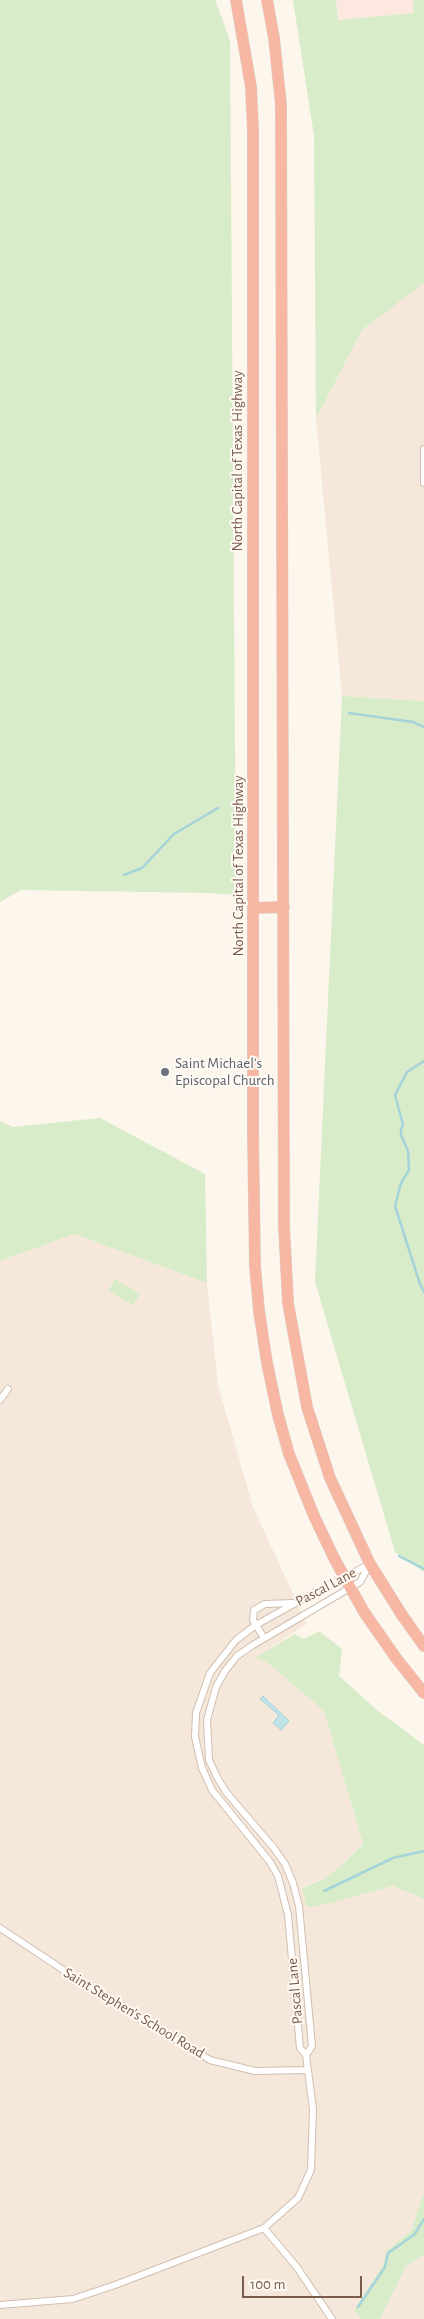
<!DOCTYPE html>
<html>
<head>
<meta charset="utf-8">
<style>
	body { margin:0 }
	#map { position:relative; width:424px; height:2319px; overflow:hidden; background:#fdf6ec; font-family:"Alegreya Sans",sans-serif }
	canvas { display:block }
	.scale { position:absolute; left:242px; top:2276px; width:120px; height:22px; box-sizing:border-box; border:2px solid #7a5c4d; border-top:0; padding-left:6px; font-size:15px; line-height:18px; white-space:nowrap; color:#7a5c4d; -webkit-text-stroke:4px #fffaf3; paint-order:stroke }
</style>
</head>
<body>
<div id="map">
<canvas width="424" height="2319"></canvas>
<div class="scale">100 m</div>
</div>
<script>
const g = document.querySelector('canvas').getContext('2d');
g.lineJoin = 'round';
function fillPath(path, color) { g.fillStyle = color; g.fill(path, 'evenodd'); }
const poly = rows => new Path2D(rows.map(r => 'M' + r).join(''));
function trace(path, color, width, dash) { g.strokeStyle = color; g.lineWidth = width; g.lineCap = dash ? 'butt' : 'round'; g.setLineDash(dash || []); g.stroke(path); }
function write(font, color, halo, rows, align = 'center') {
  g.font = font + ' "Alegreya Sans",sans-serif'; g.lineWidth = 4; g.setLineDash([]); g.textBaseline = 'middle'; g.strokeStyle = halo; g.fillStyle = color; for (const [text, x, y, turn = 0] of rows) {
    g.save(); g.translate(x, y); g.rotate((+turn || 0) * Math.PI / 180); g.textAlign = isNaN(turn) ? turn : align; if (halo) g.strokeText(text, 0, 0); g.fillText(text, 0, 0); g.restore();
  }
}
const residential = poly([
	[422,283,424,283,424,701,342,696,316,419,362,330],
	[74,1234,207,1283,218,1385,253,1507,307,1624,257,1657,269,1664,324,1711,363,1844,342,1865,324,1879,302,1887,327,1904,393,1886,424,1899,424,2192,411,2231,386,2251,383,2265,354,2310,361,2319,0,2319,0,1261],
	[424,2255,424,2319,379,2319,406,2266]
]);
const commercial = poly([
	[336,0,413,0,413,13,338,20]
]);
const green = poly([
	[0,0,215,0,230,40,236,895,209,893,21,890,0,902],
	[293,0,336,0,338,20,413,13,413,0,424,0,424,283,362,330,316,419,314,136],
	[342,696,424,701,424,1572,395,1552,315,1282],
	[100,1118,205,1174,207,1283,74,1234,0,1261,0,1121,13,1127],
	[115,1279,140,1294,133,1305,108,1291],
	[319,1631,342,1649,339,1676,377,1710,424,1745,424,1899,393,1886,327,1904,307,1907,302,1888,324,1879,342,1865,363,1844,324,1711,269,1664,256,1657,295,1634,304,1639],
	[424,2192,424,2255,406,2266,380,2319,361,2319,354,2310,383,2265,386,2251,411,2231]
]);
const water = poly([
	[263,1696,289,1721,281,1730,273,1723,279,1715,260,1699,263,1696]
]);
const stream = poly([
	[349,713,413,722,424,727],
	[124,875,142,868,174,834,218,808],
	[424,1061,407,1072,395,1095,403,1125,401,1129,401,1135,408,1151,409,1170,401,1183,395,1206,420,1284,424,1292],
	[399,1556,424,1569],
	[324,1891,393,1858,424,1851],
	[358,2307,385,2267,388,2253,414,2235,424,2219]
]);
const street = poly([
	[424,449,424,483],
	[0,1400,8,1389],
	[264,1638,253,1620,254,1610,265,1604,292,1603],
	[0,1928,71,1975,210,2060,255,2071,308,2070],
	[306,2055,312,2046,299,1906,293,1883,285,1864,273,1847,226,1792,217,1777,209,1760,207,1720,216,1687,225,1671,237,1656,253,1645,360,1582,370,1564],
	[264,2228,296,2266,332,2319],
	[0,2305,73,2299,115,2285,264,2228,298,2198,311,2170,313,2109,306,2055,300,2048,288,1915,278,1876,270,1862,212,1790,202,1768,195,1737,196,1713,210,1673,236,1640,256,1625,301,1600,370,1564]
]);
const highway = poly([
	[236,0,251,87,253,130,253,1134,255,1266,259,1311,267,1363,278,1415,289,1454,314,1516,335,1560,364,1612,396,1658,424,1693],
	[267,0,274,38,281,105,284,1226,288,1303,307,1407,330,1478,370,1564,402,1615,424,1646],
	[253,908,284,907]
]);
const markers = [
	[165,1072,5,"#6b7280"]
];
const streetNames = [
	["North Capital of Texas Highway",237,461,-90],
	["North Capital of Texas Highway",238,866,-90],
	["Pascal Lane",326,1587,-28],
	["Pascal Lane",295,1991,-95],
	["Saint Stephen's School Road",134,2013,31]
];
const worshipNames = [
	["Saint Michael's",175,1063],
	["Episcopal Church",175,1080]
];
fillPath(residential, '#f5e8da');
fillPath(commercial, '#fde8e0');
fillPath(green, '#d8ecc9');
fillPath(water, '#bfe3e8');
trace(water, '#a5d3da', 1);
trace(stream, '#a5d3da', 2.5);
trace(street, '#d1beb0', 8);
trace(highway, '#dad1cd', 12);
trace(street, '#fff', 6);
trace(highway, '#f7b7a3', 11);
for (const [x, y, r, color] of markers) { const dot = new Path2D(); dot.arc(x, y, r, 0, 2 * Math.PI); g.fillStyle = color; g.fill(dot); trace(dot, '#fffaf3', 2); }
write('15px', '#7a5c4d', '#fffaf3', streetNames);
write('15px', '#5b616d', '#fffaf3', worshipNames, 'left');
</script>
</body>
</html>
